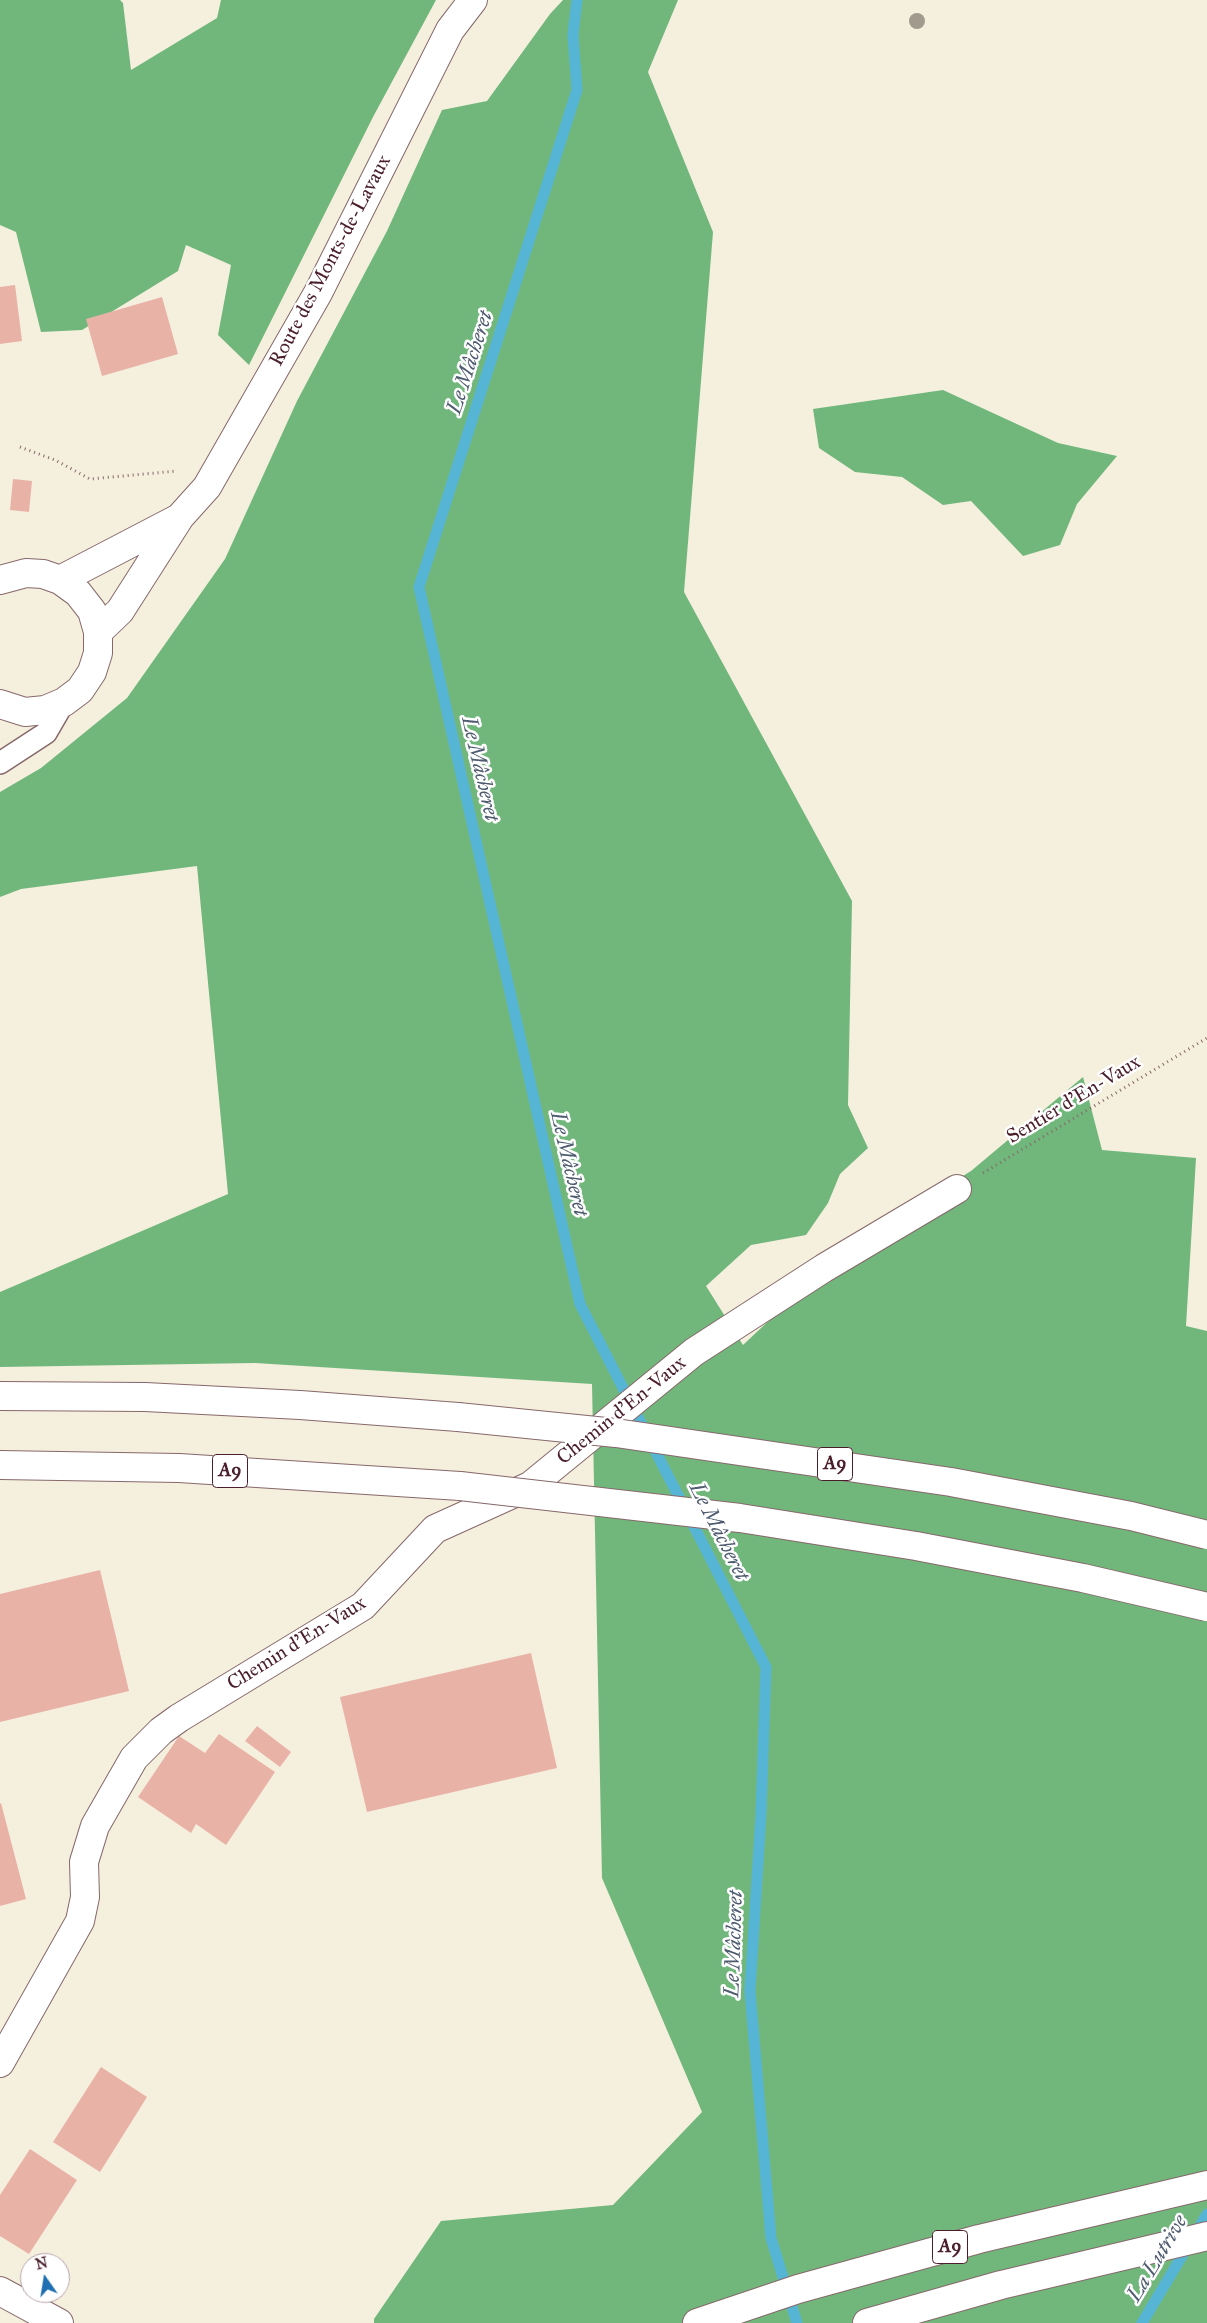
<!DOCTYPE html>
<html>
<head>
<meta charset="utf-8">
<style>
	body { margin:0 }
	#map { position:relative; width:1207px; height:2323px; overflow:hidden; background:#f5efde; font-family:"IM FELL Great Primer",serif }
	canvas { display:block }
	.north { position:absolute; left:20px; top:2253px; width:50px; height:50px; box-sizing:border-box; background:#fff; border:1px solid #b7a5aa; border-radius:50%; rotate:347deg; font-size:14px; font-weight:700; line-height:20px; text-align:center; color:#4a1f2b }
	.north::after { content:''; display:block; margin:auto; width:18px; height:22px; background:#1f6fb2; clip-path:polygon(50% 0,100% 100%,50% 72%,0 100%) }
</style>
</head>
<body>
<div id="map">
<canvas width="1207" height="2323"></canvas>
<div class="north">N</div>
</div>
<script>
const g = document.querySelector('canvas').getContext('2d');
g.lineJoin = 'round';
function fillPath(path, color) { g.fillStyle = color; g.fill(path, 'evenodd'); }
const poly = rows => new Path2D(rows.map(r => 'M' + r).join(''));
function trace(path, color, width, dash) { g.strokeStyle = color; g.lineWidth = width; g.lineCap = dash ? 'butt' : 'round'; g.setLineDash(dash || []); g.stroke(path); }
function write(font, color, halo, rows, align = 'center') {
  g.font = font + ' "IM FELL Great Primer",serif'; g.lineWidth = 5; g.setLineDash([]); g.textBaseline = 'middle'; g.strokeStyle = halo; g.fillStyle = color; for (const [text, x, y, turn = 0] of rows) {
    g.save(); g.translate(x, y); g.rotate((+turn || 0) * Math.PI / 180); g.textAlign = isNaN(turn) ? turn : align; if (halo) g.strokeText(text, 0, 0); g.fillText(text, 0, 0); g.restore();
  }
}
const forest = poly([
	[0,0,120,0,123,3,131,70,217,18,221,0,436,0,373,117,249,365,218,335,231,265,186,245,178,271,82,330,41,332,16,232,0,225],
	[563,0,678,0,648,72,713,232,684,592,852,901,848,1105,868,1148,840,1174,828,1203,806,1235,751,1245,706,1286,743,1345,845,1249,971,1171,1083,1077,1102,1150,1196,1158,1186,1326,1207,1331,1207,2323,374,2323,374,2319,441,2221,613,2205,702,2112,602,1878,592,1384,255,1363,0,1367,0,1292,228,1194,197,866,21,889,0,897,0,792,41,768,127,698,225,559,297,401,387,231,442,110,487,101,550,14],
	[943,390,1058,443,1117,456,1077,504,1060,545,1023,556,971,501,943,505,902,477,855,472,819,448,813,409]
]);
const stream = poly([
	[577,0,573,35,577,90,419,587,580,1304,766,1667,761,1814,750,1991,771,2238,797,2323],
	[1142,2323,1207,2214]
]);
const building = poly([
	[15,285,22,341,0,344,0,287],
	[162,297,178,354,102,376,86,319],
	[13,479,32,481,29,512,10,510],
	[100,1570,129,1691,0,1722,0,1594],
	[531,1653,557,1768,367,1812,340,1697],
	[257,1726,291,1752,280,1767,245,1741],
	[219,1734,275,1772,226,1845,196,1824,191,1833,138,1797,179,1736,205,1753],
	[1,1803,26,1899,0,1906,0,1804],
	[101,2067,147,2097,100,2172,53,2142],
	[30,2149,77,2180,29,2254,0,2236,0,2195]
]);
const path = poly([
	[20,447,55,460,90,479,177,471],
	[983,1173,1207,1038]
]);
const lane = poly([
	[0,763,46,733,64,702]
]);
const street = poly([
	[0,2063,80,1921,85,1897,84,1862,95,1826,134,1758,161,1731,179,1718,363,1606,435,1529,530,1486,694,1352,824,1268,957,1189],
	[0,2291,59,2323]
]);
const secondary = poly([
	[0,580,26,573,43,574,60,580,78,593,92,611,98,632,98,653,92,672,80,690,64,702,45,710,25,712,0,704],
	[60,580,179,518],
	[98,632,120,611,180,517,207,487,318,293,450,30,473,0]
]);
const highway = poly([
	[0,1396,145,1397,300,1405,458,1417],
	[0,1465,179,1468,460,1486],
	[697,2323,798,2289,979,2239,1207,2185],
	[867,2323,1001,2285,1207,2236]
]);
const highwayBridge = poly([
	[458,1417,616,1433,951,1482,1131,1516,1207,1535],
	[460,1486,740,1518,916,1546,1083,1578,1207,1607]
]);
const trees = [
	[917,21]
];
const shields = [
	[835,1464,35],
	[230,1471,35],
	[950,2247,35]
];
const shieldNames = [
	["A9",835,1464],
	["A9",230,1471],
	["A9",950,2247]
];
const streetNames = [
	["Route des Monts-de-Lavaux",331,261,-62],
	["Sentier d'En-Vaux",1074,1100,-31],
	["Chemin d'En-Vaux",622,1411,-39],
	["Chemin d'En-Vaux",297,1644,-32]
];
const waterNames = [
	["Le Mâcheret",471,363,-72],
	["Le Mâcheret",479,769,77],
	["Le Mâcheret",568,1164,77],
	["Le Mâcheret",718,1532,63],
	["Le Mâcheret",735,1944,-88],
	["La Lutrive",1158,2259,-59]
];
fillPath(forest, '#71b77c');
trace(stream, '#56b5d5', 11);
fillPath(building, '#e9b2a7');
trace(lane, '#86686a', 24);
trace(street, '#86686a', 30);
trace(secondary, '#86686a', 30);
trace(highway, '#86686a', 30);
trace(path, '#86686a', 3, [1, 4]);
trace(lane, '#fff', 21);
trace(street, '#fff', 28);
trace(secondary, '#fff', 28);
trace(highway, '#fff', 28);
trace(highwayBridge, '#86686a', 30, []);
trace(highwayBridge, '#fff', 28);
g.fillStyle = '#a29b8d';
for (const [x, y] of trees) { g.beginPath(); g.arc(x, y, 8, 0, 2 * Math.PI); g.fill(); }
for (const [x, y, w] of shields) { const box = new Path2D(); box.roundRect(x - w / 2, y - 16.5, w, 33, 4); g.fillStyle = '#fff'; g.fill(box); trace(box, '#4a1f2b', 1); }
write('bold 19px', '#4a1f2b', null, shieldNames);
write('20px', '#4a1f2b', '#fff', streetNames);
write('italic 21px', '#4f5b6f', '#fff', waterNames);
</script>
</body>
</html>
